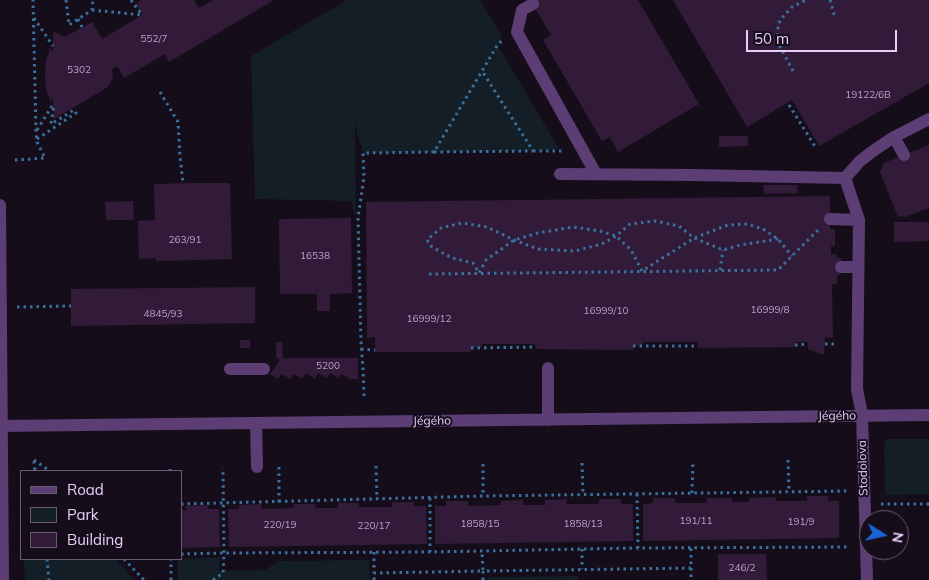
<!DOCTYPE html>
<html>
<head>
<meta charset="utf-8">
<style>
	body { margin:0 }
	#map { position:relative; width:929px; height:580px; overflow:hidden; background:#160d1a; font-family:Mulish,sans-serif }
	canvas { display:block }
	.legend { position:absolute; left:20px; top:470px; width:162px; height:90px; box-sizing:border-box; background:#160d1a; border:1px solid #6a5973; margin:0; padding:6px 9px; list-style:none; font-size:15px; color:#e8ccf9 }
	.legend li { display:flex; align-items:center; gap:10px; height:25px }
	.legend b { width:25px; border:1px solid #6a5973 }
	.north { position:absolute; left:859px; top:510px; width:50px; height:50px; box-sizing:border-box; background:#160d1a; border:1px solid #6a5973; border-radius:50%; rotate:100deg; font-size:14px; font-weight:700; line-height:20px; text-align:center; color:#e8ccf9 }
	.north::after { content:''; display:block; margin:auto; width:18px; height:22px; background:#1a63d7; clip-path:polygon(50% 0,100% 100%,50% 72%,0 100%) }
	.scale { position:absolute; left:746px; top:30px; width:151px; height:22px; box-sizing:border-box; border:2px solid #e8ccf9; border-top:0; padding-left:6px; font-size:15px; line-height:18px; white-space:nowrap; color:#e8ccf9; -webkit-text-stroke:4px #160d1a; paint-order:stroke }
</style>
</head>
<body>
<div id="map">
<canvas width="929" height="580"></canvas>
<ul class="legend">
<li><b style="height:6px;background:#5c3d74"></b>Road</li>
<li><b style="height:14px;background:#131e27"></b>Park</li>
<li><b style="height:14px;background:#311b39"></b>Building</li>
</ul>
<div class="north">N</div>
<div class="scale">50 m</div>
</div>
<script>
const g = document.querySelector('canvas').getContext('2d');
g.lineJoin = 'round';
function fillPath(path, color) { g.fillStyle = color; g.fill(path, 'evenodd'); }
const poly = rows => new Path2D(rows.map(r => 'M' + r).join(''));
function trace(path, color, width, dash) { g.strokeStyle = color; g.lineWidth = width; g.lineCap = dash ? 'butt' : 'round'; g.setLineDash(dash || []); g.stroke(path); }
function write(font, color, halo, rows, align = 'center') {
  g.font = font + ' Mulish,sans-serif'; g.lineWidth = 4; g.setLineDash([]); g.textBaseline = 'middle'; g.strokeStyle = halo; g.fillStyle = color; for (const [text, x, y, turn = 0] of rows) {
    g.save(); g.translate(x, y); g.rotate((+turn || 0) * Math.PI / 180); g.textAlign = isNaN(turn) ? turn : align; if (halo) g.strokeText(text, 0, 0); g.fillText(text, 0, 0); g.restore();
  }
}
const green = poly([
	[347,0,480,0,502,36,499,47,559,149,533,151,363,153,355,123,356,218,351,201,255,199,251,56],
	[888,439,929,439,929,494,885,495,884,443,886,440],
	[220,557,219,571,265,570,279,561,369,560,370,580,178,580,178,559],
	[24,559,116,559,134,580,25,580],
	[578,576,578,580,489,580,489,577]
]);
const building = poly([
	[141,0,194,0,199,8,213,0,274,0,169,62,165,54,124,78,117,66,116,67,112,69,113,78,108,87,54,119,53,99,52,98,51,103,46,89,45,75,46,60,51,47,51,51,53,51,53,31,65,37,92,22,102,39,142,15,136,4],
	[530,0,638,0,699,104,618,152,610,137,602,141,543,40,551,35],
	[673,0,929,0,929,83,819,146,792,100,747,127],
	[719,136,748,136,748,146,719,147],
	[929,145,929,208,905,217,902,216,898,217,880,172,884,163],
	[194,183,230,183,232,259,156,261,156,258,139,259,138,221,155,220,154,184],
	[763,185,797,185,798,193,764,194],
	[830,196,830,229,835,229,835,246,831,246,831,254,837,254,837,258,841,258,841,275,837,275,837,284,832,284,833,338,825,337,824,354,821,354,808,349,808,342,795,342,795,347,698,348,697,342,643,342,643,345,633,345,633,350,536,349,535,344,482,344,482,347,471,347,471,352,375,352,375,337,367,338,366,202],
	[133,201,134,220,106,220,105,202],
	[351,218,352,293,330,294,330,311,317,311,317,294,280,294,279,219],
	[894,222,929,222,929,241,894,242],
	[255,287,255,323,71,326,71,289],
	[240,340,250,340,250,348,240,348],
	[276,342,282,342,283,358,358,358,358,379,350,379,341,374,338,378,330,373,327,378,318,373,315,379,306,373,302,379,294,374,290,379,282,374,278,379,270,374,279,361,279,358,276,358],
	[807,496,828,496,828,501,839,501,839,538,643,541,643,504,653,503,653,498,675,498,675,503,707,503,707,498,732,498,732,502,749,502,749,498,776,497,776,501,807,501],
	[567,499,566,504,599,504,599,499,621,499,621,504,633,504,633,541,435,544,435,506,446,506,446,501,468,501,468,506,501,505,501,501,523,500,523,505,545,505,545,500],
	[392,502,414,502,414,506,426,506,427,544,229,547,228,509,239,509,239,505,261,504,262,509,293,508,294,504,315,504,316,508,338,508,338,503,359,503,359,507,392,507],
	[208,505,208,509,219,509,220,547,181,548,181,510,186,510,185,506],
	[718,554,766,554,767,580,718,580]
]);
const path = poly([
	[66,0,69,25,92,10,93,0],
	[131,0,142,15],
	[830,0,835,18],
	[92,10,142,15],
	[34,18,53,46],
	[78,19,82,27],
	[793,71,778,43,777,32,780,20,792,7,806,0],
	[160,92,178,122,180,156,183,183],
	[789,105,816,148],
	[37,130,52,106],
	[37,139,76,113,74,110,51,124,54,104],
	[533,151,565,151],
	[434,152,533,151,482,71],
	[15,160,45,158,37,142,36,132,33,0],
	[778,239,740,245,723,250,694,238,679,226,655,221,630,224,616,236,602,244,575,251,538,249,514,240,487,227,462,223,441,228,427,240,432,247,452,258,473,263,479,273,486,260,514,240,538,233,573,227,600,231,616,236,631,250,642,271,694,238,728,225,747,224,763,229,778,239,792,256],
	[720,270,723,250],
	[429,274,778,270,819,229],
	[17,307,71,306],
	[825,344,835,344],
	[795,345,808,344],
	[633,346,698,346],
	[471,348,536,347],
	[361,349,375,350],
	[364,396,363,369,361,342,358,218,364,177,363,153,434,152,498,44,503,40],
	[34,460,50,471],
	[788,460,789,492],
	[34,461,35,471],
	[582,463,583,495],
	[483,464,483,496],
	[376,466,377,499],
	[170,469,170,471],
	[692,493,693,461],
	[637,494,638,548],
	[430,498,430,552],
	[279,502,279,467],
	[181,504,483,496,848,491],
	[881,504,929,504],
	[582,549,582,569],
	[374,552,374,573],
	[181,554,224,553,430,552,638,548,850,547],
	[47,559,49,580],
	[124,559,144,580],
	[691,568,691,580],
	[171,580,171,559],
	[213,580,223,573,224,553,223,468],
	[374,580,374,573,483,571,482,551],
	[483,580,483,571,691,568,691,548]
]);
const minor = poly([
	[533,4,522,10,517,32,596,174],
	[894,137,904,155],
	[560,174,693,175,845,178,859,220,857,389,862,415,867,580],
	[845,178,860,161,873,151,894,137,929,119],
	[0,205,3,580],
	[830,219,859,220],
	[841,267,858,267],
	[548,368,548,420],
	[230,369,264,369],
	[256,423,257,467],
	[0,426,929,415]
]);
const numberNames = [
	["552/7",154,39],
	["5302",79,70],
	["19122/6B",868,95],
	["263/91",185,240],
	["16538",315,256],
	["16999/8",770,310],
	["16999/10",606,311],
	["4845/93",163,314],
	["16999/12",429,319],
	["5200",328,366],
	["191/11",696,521],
	["191/9",801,522],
	["1858/15",480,524],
	["1858/13",583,524],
	["220/19",280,525],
	["220/17",374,526],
	["246/2",742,568]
];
const streetNames = [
	["Jégého",837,416,-1],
	["Jégého",432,421,-1],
	["Stodolova",863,468,-92]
];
fillPath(green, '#131e27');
fillPath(building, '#311b39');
trace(path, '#3a719f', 3, [2.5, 4]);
trace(minor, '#5c3d74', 12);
write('10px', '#baa0c9', null, numberNames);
write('12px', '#e8ccf9', '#160d1a', streetNames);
</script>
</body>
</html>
